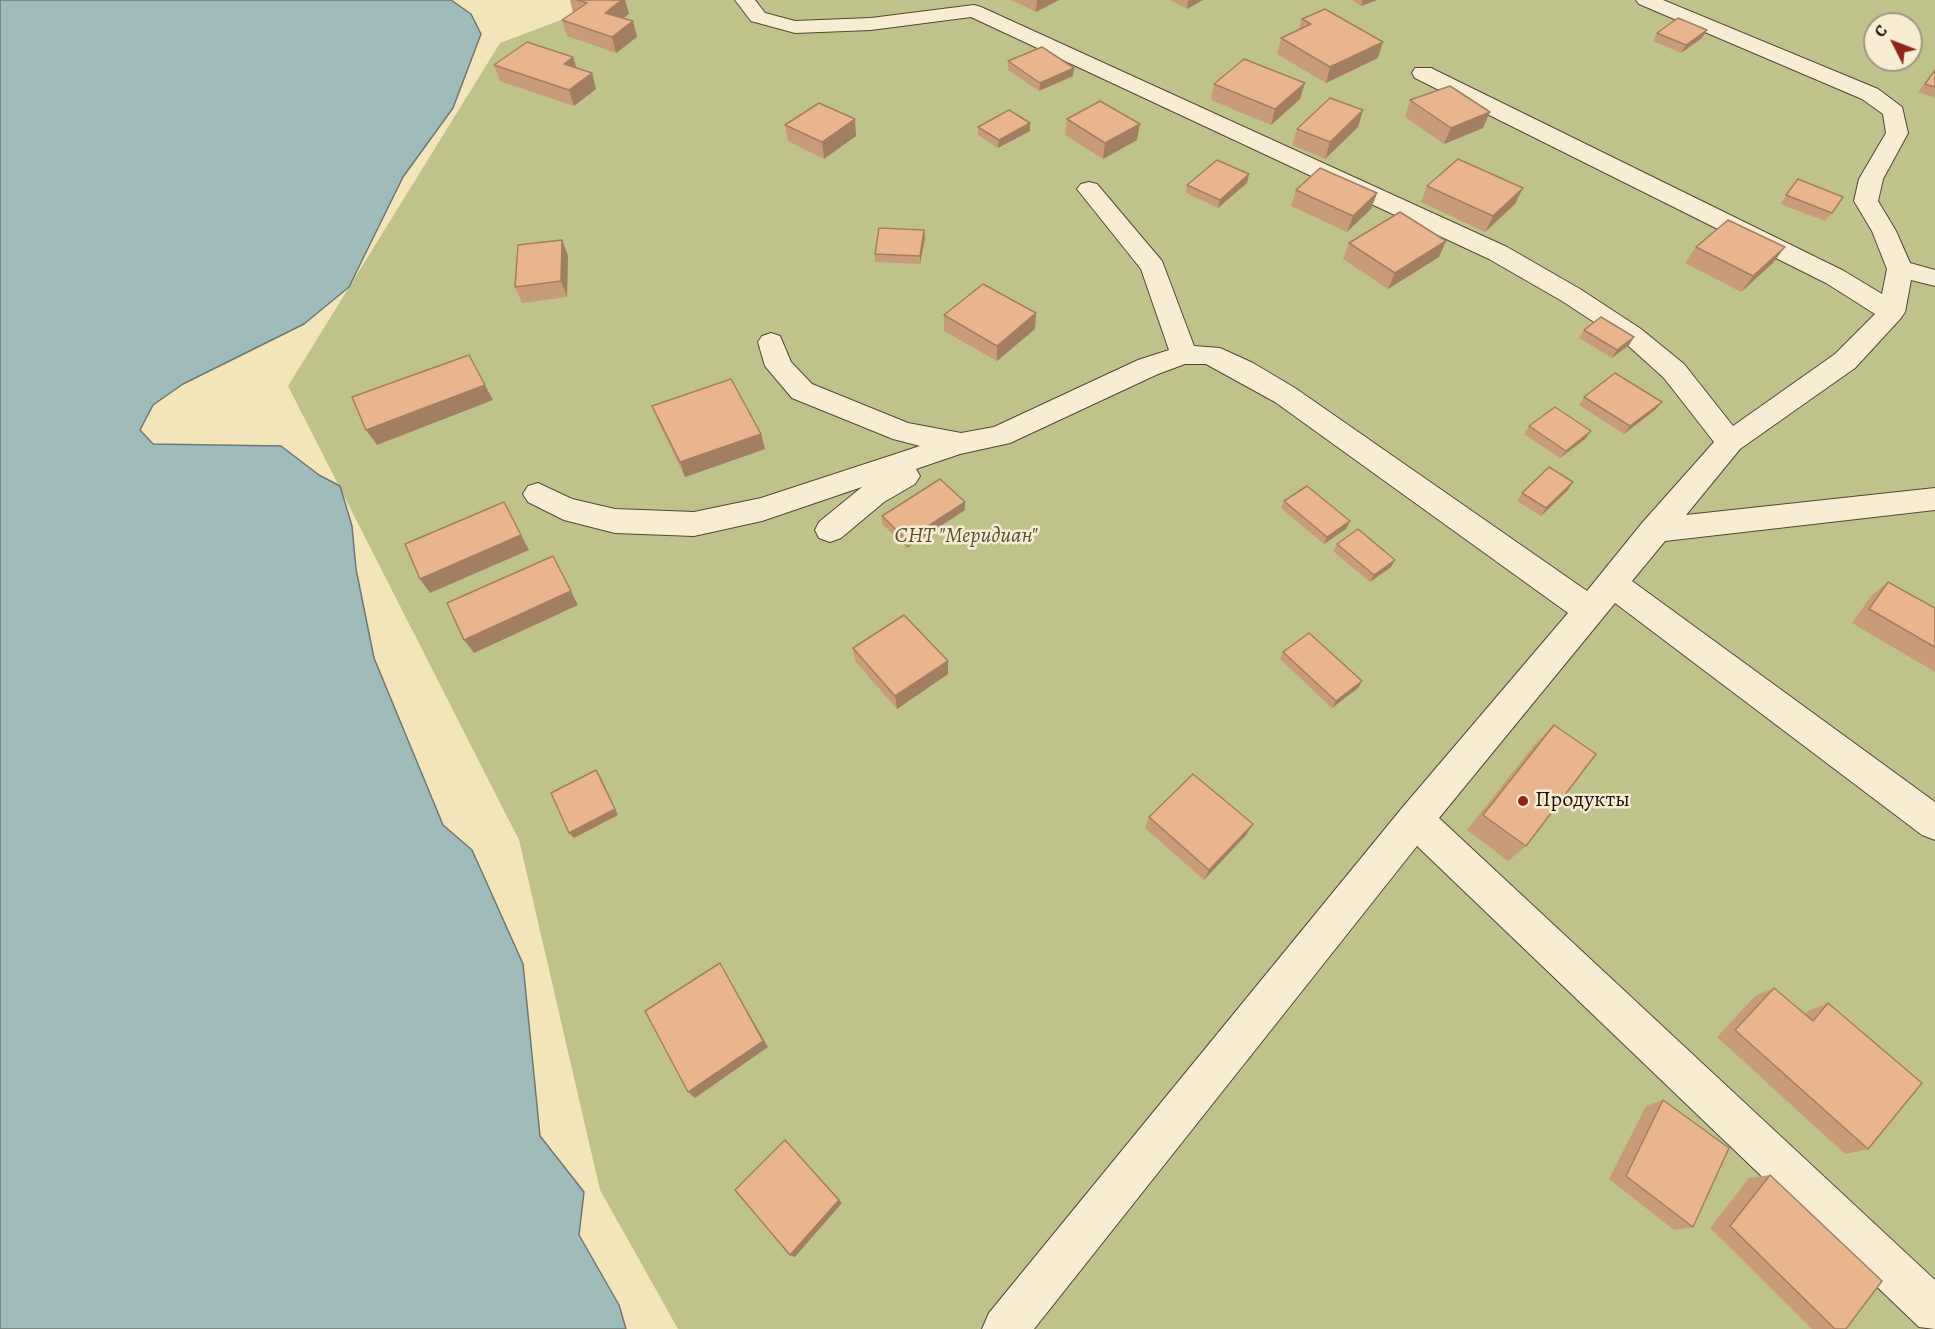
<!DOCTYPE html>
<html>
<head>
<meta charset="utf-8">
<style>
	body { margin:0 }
	#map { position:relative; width:1935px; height:1329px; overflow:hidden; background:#f4e4ba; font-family:Alegreya,serif }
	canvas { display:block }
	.north { position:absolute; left:1863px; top:12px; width:60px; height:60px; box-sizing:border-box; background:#f8edd2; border:2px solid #a29582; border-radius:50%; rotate:312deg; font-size:16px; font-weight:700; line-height:24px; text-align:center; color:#221109 }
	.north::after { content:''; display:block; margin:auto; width:21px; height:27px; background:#8f2418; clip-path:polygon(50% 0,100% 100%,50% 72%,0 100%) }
</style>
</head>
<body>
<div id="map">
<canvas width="1935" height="1329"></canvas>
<div class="north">С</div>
</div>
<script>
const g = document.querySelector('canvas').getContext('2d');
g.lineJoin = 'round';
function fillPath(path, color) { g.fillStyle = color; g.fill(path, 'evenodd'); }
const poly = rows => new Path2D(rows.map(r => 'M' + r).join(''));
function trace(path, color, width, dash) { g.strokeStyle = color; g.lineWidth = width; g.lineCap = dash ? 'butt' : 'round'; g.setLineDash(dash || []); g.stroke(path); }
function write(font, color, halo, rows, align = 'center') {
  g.font = font + ' Alegreya,serif'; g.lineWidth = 5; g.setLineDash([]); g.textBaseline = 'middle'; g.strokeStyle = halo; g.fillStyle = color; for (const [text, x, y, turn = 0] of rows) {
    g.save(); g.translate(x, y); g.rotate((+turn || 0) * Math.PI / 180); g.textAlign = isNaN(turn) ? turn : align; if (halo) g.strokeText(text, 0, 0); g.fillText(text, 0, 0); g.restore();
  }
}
const green = poly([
	[614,0,1935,0,1935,1329,678,1329,600,1190,519,840,288,386,500,43],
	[1875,24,1911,24,1911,60,1875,60]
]);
const water = poly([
	[0,0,451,0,471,14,481,34,453,108,403,177,349,287,304,324,183,384,153,405,140,430,153,444,281,446,319,475,340,486,352,526,356,569,374,658,443,825,472,850,523,964,540,1136,584,1192,579,1235,619,1305,626,1329,0,1329,0,0]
]);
const minor = poly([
	[735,0,755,0,765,13,795,21,871,18,974,5,981,7,1507,247,1580,289,1641,329,1684,364,1733,426,1835,354,1875,314,1826,283,1415,78,1412,73,1415,68,1431,68,1844,271,1882,294,1887,269,1872,231,1854,201,1859,179,1886,133,1883,114,1862,99,1639,4,1636,0,1663,0,1878,89,1902,107,1908,133,1883,179,1878,201,1896,231,1910,263,1935,270,1935,286,1911,280,1905,312,1901,318,1855,368,1740,449,1686,515,1935,488,1935,510,1665,541,1632,581,1935,802,1935,840,1922,835,1615,603,1439,818,1935,1280,1935,1329,1919,1327,1417,846,1034,1329,982,1329,989,1313,1402,808,1568,613,1275,402,1206,364,1185,364,1158,374,1010,443,960,454,916,469,920,476,915,484,884,502,841,538,830,542,819,538,815,530,819,522,862,487,762,521,694,536,615,533,564,520,528,502,523,494,528,486,538,483,572,499,615,509,694,512,761,498,920,446,893,439,792,398,765,366,758,342,762,336,771,333,780,336,791,362,812,384,908,423,961,433,994,427,1138,360,1169,350,1141,269,1077,189,1081,184,1089,182,1097,184,1162,261,1194,346,1220,348,1253,363,1295,388,1587,591,1642,523,1714,442,1664,378,1623,341,1562,301,1489,259,971,17,871,30,795,33,751,21,735,0]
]);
const wall = poly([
	[570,0,625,0,629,14,623,18,633,21,637,37,616,53,567,36,562,20,573,13],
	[1011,0,1059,0,1036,12],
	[1170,0,1203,0,1187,9],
	[1352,0,1377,0,1361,6],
	[1302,19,1378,58,1326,83,1277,54,1281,38,1299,29],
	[1707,30,1702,38,1681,53,1653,41,1657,33],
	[573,57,577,68,592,73,596,89,574,106,500,81,494,65],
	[1008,61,1074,68,1073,76,1039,91,1008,70],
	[1935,70,1935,98,1918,92],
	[1214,84,1300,99,1271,125,1211,100],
	[1410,100,1483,128,1444,144,1405,117],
	[1363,110,1358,127,1325,159,1292,145,1297,129],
	[1067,119,1137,140,1103,159,1065,135],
	[1030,123,1030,131,998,148,978,135,978,127],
	[785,125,856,136,824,159,788,141],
	[1249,174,1247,183,1218,208,1186,193,1187,185],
	[1798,179,1832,213,1825,221,1780,204],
	[1427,186,1515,204,1485,232,1421,202],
	[1296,190,1377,193,1371,209,1347,232,1291,206],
	[924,230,925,238,920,264,875,262,875,254],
	[562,240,568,256,567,297,522,303,515,287],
	[1446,241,1439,257,1388,289,1343,259,1349,243],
	[1696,247,1773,263,1741,292,1685,263],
	[944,315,1035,329,997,361,944,331],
	[1584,330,1634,337,1629,345,1612,358,1579,338],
	[1584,397,1662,402,1656,409,1624,434,1579,405],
	[652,406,761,434,765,449,685,477,658,421],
	[1529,426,1591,431,1585,439,1560,458,1524,434],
	[1568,490,1541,516,1517,501,1522,493],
	[1284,501,1350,521,1346,529,1324,544,1281,508],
	[965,502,965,510,907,548,882,524,882,516],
	[1337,544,1395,560,1391,567,1370,582,1333,551],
	[1888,582,1935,608,1935,672,1852,623,1871,596],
	[853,648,948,674,897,709,855,661],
	[1283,652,1362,681,1358,688,1332,708,1280,659],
	[1554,725,1526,846,1508,861,1467,830,1536,743],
	[1149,817,1246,835,1204,880,1145,828],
	[1774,988,1805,1014,1808,1011,1828,1003,1868,1149,1845,1154,1717,1037,1755,996],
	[1663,1100,1693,1227,1674,1230,1609,1179,1646,1106],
	[1770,1175,1835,1329,1812,1329,1710,1228,1749,1178]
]);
const shadedWall = poly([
	[622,0,625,0,629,14,609,28,605,13],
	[1037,0,1059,0,1036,12],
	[1189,0,1203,0,1187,9,1188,1],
	[1363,0,1377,0,1361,6],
	[633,21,637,37,616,53,612,37],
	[1707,30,1702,38,1681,53,1686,45],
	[1383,42,1378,58,1326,83,1330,67],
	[573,57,578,73,564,64],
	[1074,68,1073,76,1039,91,1040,83],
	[592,73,596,89,574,106,569,90],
	[1305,83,1300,99,1271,125,1275,109],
	[1363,110,1358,127,1325,159,1330,142],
	[1490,112,1483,128,1444,144,1451,128],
	[855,119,856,136,824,159,822,142],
	[1030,123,1030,131,998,148,999,140],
	[1140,124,1137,140,1103,159,1105,143],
	[1249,174,1247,183,1218,208,1220,200],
	[1523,188,1515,204,1485,232,1493,216],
	[1377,193,1371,209,1347,232,1353,216],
	[924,230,925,238,920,264,920,256],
	[562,240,568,256,567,297,561,281],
	[1446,241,1439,257,1388,289,1395,273],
	[1785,247,1773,263,1741,292,1753,276],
	[1036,313,1035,329,997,361,997,346],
	[1634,337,1629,345,1612,358,1617,350],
	[485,385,493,400,377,445,366,430],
	[1662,402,1656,409,1624,434,1630,426],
	[1591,431,1585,439,1560,458,1566,451],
	[761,434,765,449,685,477,680,462],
	[1573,482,1568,490,1541,516,1546,508],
	[504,502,529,550,430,593,420,579],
	[965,502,965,510,907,548,907,540],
	[1350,521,1346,529,1324,544,1327,537],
	[553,556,578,605,474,653,464,640],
	[1395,560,1391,567,1370,582,1374,575],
	[948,661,948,674,897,709,895,696],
	[1362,681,1358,688,1332,708,1336,701],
	[596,770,600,776,618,815,574,838,569,833],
	[1253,824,1246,835,1204,880,1209,870],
	[720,963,725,972,768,1047,695,1098,688,1092],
	[789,1144,842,1203,795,1257,790,1255]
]);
const building = poly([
	[577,0,622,0,605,13,633,21,612,37,562,20,587,3,577,0],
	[1325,9,1383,42,1330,67,1281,38,1311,24,1302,19,1325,9],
	[1678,18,1707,30,1686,45,1657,33,1678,18],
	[527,42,573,57,564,64,592,73,569,90,494,65,527,42],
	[1042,47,1074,68,1040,83,1008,61,1042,47],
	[1244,59,1305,83,1275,109,1214,84,1244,59],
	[1935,70,1935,87,1925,84,1935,70],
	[1450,86,1490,112,1451,128,1410,100,1450,86],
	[1330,98,1363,110,1330,142,1297,129,1330,98],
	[1100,101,1140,124,1105,143,1067,119,1100,101],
	[819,103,855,119,822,142,785,125,819,103],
	[1009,110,1030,123,999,140,978,127,1009,110],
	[1458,159,1523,188,1493,216,1427,186,1458,159],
	[1217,160,1249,174,1220,200,1187,185,1217,160],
	[1320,168,1377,193,1353,216,1296,190,1320,168],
	[1798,179,1843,197,1832,213,1786,195,1798,179],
	[1400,212,1446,241,1395,273,1349,243,1400,212],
	[1728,220,1785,247,1753,276,1696,247,1728,220],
	[879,228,924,230,920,256,875,254,879,228],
	[562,240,561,281,515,287,518,245,562,240],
	[983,284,1036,313,997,346,944,315,983,284],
	[1601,317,1634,337,1617,350,1584,330,1601,317],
	[469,355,485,385,366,430,352,397,469,355],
	[1615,373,1662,402,1630,426,1584,397,1615,373],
	[731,379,761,434,680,462,652,406,731,379],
	[1555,407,1591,431,1566,451,1529,426,1555,407],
	[1549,467,1573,482,1546,508,1522,493,1549,467],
	[940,479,965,502,907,540,882,516,940,479],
	[1307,486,1350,521,1327,537,1284,501,1307,486],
	[504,502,521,535,420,579,405,544,504,502],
	[1358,529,1395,560,1374,575,1337,544,1358,529],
	[553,556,571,591,464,640,447,603,553,556],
	[1888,582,1935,608,1935,647,1869,609,1888,582],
	[904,615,948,661,895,696,853,648,904,615],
	[1309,633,1362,681,1336,701,1283,652,1309,633],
	[1554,725,1596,754,1526,846,1483,815,1554,725],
	[596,770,615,809,569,833,551,793,596,770],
	[1193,774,1253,824,1209,870,1149,817,1193,774],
	[720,963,763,1041,688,1092,645,1011,720,963],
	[1774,988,1813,1021,1828,1003,1922,1083,1868,1149,1735,1030,1774,988],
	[1663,1100,1729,1148,1693,1227,1626,1176,1663,1100],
	[785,1140,839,1200,790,1255,735,1190,785,1140],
	[1770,1175,1882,1281,1846,1329,1835,1329,1730,1226,1770,1175]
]);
const markers = [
	[1523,801,6,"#8f2418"]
];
const parkNames = [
	["СНТ \"Меридиан\"",966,537]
];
const poiNames = [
	["Продукты",1535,801]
];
fillPath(green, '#c0c28c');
fillPath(water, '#a0bcba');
trace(water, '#6e7873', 1.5);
trace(minor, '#564635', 2);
fillPath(minor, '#f8edd2');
fillPath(wall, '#c89c7a');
fillPath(shadedWall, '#a27f63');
fillPath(building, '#e8b58e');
trace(building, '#a27f63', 1.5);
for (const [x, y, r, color] of markers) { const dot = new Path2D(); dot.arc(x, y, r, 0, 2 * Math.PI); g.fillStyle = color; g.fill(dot); trace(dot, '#f8edd2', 2); }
write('italic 22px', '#594f37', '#f8edd2', parkNames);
write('22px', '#221109', '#f8edd2', poiNames, 'left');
</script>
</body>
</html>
